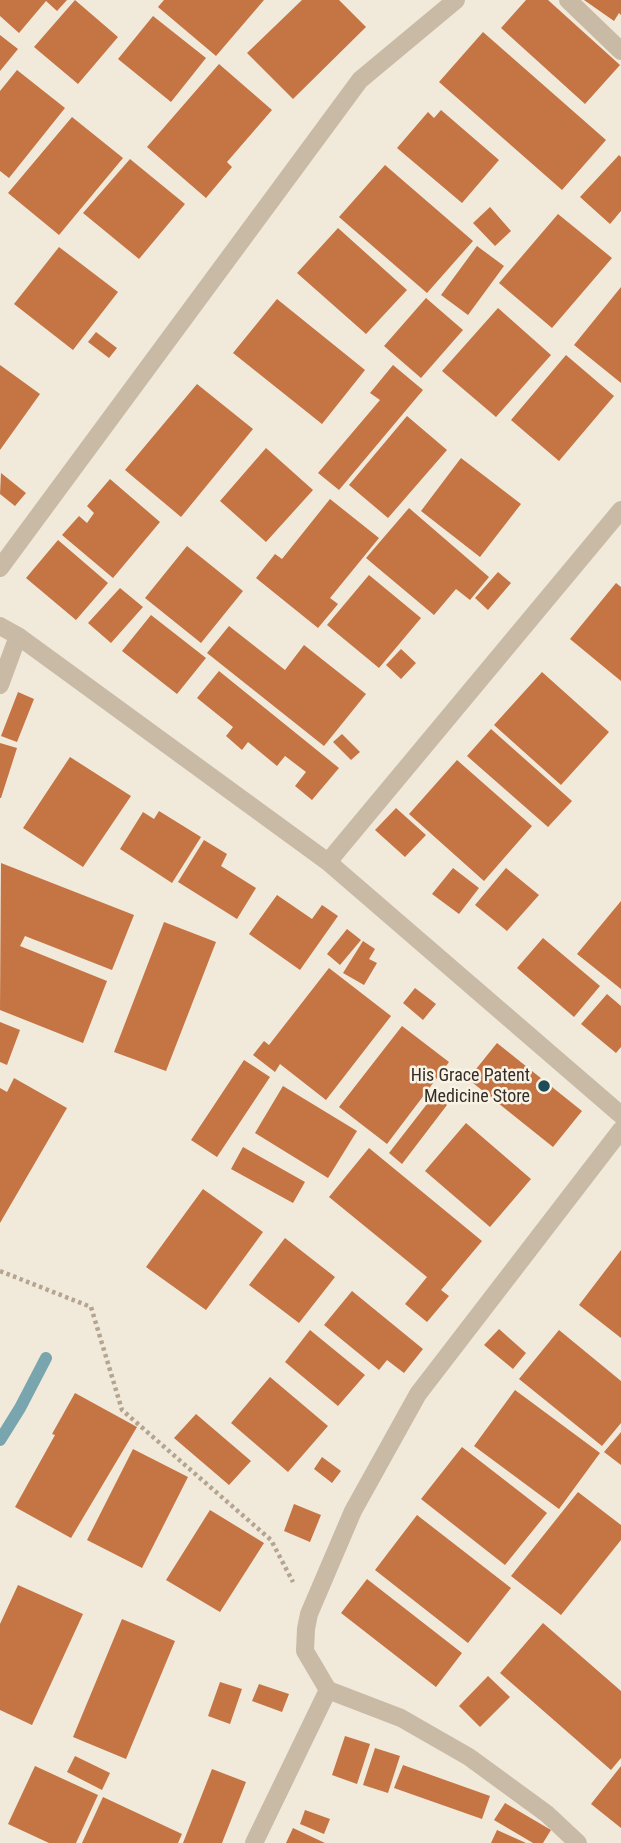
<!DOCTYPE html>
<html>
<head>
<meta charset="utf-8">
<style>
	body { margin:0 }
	canvas { display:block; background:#f1e9da }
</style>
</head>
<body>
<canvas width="621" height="1843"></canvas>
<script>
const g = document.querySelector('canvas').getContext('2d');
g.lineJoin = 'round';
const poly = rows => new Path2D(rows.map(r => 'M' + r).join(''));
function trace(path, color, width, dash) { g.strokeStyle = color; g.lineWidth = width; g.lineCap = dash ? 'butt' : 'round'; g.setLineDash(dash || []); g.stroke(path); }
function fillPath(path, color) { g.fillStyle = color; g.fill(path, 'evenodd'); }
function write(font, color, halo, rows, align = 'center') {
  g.font = font + ' "Roboto Condensed",sans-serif'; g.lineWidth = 5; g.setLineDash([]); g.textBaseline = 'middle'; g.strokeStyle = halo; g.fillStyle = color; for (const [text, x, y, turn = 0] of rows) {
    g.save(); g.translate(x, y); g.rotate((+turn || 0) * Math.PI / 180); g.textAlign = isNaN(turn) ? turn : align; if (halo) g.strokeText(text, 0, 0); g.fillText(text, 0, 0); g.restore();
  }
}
const stream = poly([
	[0,1440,20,1408,46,1358]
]);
const building = poly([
	[0,0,67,0,57,11,46,1,19,33,0,16],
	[75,0,118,37,78,84,34,47],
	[164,0,264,0,216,56,158,7],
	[302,0,339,0,366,27,293,99,247,53],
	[526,0,548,0,620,65,585,104,501,28],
	[584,0,621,0,621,15,619,13,614,21],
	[153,16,206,58,171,102,118,59],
	[483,32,606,140,562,190,439,82],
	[0,35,18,49,0,71],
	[219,64,272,110,227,162,232,167,206,198,147,147],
	[17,70,65,108,9,178,0,171,0,91],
	[441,110,499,160,462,203,397,148,428,112,434,118],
	[72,117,123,158,59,235,8,193],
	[619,155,621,157,621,211,610,224,580,197],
	[130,159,185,204,139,259,83,213],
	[385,165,473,241,427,293,339,217],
	[490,207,511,231,495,246,473,223],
	[558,214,612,258,552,328,499,283],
	[338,228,407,290,366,334,297,273],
	[477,246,504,266,468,315,441,295],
	[59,247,118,292,73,350,14,304],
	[621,287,621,383,574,345],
	[426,298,463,330,421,378,384,346],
	[277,299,365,370,322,424,233,353],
	[498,308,551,355,496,417,442,371],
	[96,332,117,348,109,358,88,342],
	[566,355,614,396,559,461,511,420],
	[0,365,40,394,0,450],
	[393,365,423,390,339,490,318,473,380,400,370,393],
	[197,384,253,429,181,517,125,470],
	[407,416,447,450,388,518,349,485],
	[266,448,313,490,266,542,220,501],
	[461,458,521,504,480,557,421,511],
	[1,473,26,493,15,506,0,494],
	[110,479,160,522,113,578,62,535,79,516,87,523,94,513,87,506],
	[330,499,379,538,330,598,338,604,318,628,256,578,275,554,282,559],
	[409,508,489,577,470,600,456,589,434,615,366,558],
	[58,540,108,583,76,620,26,578],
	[187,546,243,591,201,643,145,598],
	[498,572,511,583,488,610,475,598],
	[369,575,421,618,379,668,327,625],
	[616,583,621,587,621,681,570,639],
	[120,588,143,607,111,643,88,623],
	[151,615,206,658,177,694,122,651],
	[229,626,285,670,304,645,366,694,324,746,207,653],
	[401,649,416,663,401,679,386,665],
	[219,671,339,768,312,800,295,786,306,772,285,756,277,766,248,742,242,750,226,736,233,727,197,698],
	[542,672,609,732,561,785,494,725],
	[18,692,34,699,17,742,1,736],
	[491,729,572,801,548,827,467,756],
	[342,734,360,752,351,760,333,742],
	[0,743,17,748,1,798,0,798],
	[70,757,131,796,83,867,23,828],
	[457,760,532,826,484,881,409,814],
	[396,808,426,835,405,857,375,830],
	[159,811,201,837,172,883,120,849,143,812,154,819],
	[204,840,227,854,221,866,256,888,237,919,178,882],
	[1,863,134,915,112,970,25,936,20,946,107,981,83,1043,0,1010],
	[453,868,479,888,459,914,432,894],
	[506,868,539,895,507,931,475,905],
	[277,895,312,919,322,905,338,916,300,970,249,934],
	[621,901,621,989,577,954],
	[164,922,216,942,166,1071,114,1052],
	[347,929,361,940,340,965,327,954],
	[543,938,600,986,574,1017,517,968],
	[363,941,375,949,369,959,377,963,364,985,343,973],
	[329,968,391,1016,326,1100,280,1064,275,1072,253,1055,264,1041,269,1045],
	[415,988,436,1004,423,1020,403,1003],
	[607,994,621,1006,621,1047,616,1053,581,1024],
	[0,1022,20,1030,7,1065,0,1062],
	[402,1026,449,1062,387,1144,339,1107],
	[497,1043,582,1111,553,1147,468,1079],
	[244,1060,270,1077,217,1157,191,1140],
	[14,1078,67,1108,0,1223,0,1088,7,1092],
	[283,1086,357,1131,328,1178,255,1133],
	[434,1095,447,1105,402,1164,389,1153],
	[466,1123,531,1179,490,1227,425,1171],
	[243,1147,305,1182,293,1203,231,1169],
	[369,1148,482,1241,441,1290,449,1296,427,1322,405,1304,427,1277,329,1197],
	[203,1189,263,1232,206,1310,146,1267],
	[285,1238,335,1277,299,1323,249,1285],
	[621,1250,621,1338,579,1305],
	[352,1291,423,1349,404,1373,387,1360,379,1370,324,1325],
	[499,1329,526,1353,513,1369,484,1345],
	[310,1330,365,1375,338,1406,285,1362],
	[559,1330,621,1381,621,1423,602,1446,519,1379],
	[270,1377,328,1426,288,1472,231,1423],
	[515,1390,600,1453,559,1509,474,1446],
	[75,1393,137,1427,71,1538,15,1507,55,1435,52,1434],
	[196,1414,251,1461,229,1485,174,1438],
	[621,1432,621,1465,604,1452],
	[462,1447,547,1513,505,1565,421,1499],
	[133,1449,188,1477,142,1568,87,1540],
	[322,1457,341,1471,332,1483,314,1469],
	[578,1492,621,1525,621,1540,561,1615,511,1576],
	[294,1504,321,1515,310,1542,284,1531],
	[210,1510,264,1543,220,1612,166,1580],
	[417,1515,511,1588,468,1643,375,1570],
	[367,1579,462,1653,436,1687,341,1613],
	[18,1585,83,1614,32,1725,0,1710,0,1624],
	[122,1619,175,1641,126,1759,73,1737],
	[543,1623,621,1691,621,1758,611,1770,500,1673],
	[488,1676,510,1697,480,1727,459,1706],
	[220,1682,242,1689,230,1724,208,1716],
	[259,1684,289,1694,282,1712,252,1701],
	[345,1736,370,1744,357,1784,332,1775],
	[375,1748,400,1756,388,1793,363,1785],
	[75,1756,110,1773,102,1790,67,1772],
	[403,1765,490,1796,482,1819,394,1788],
	[35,1766,98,1795,76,1843,49,1843,8,1824],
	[621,1766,621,1828,591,1804],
	[212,1769,246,1782,222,1843,183,1843],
	[103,1797,182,1834,178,1843,82,1843],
	[505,1803,551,1830,543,1843,533,1843,494,1820],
	[305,1810,330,1819,324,1834,300,1824],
	[293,1828,325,1843,286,1843],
	[497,1830,526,1843,491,1843]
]);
const path = poly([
	[0,1271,91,1307,122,1410,271,1540,293,1582]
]);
const street = poly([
	[568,0,621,51],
	[0,568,360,80,456,0],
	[0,626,18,636,328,862,621,1115],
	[0,685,18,636],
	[328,862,621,510],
	[254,1843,328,1690],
	[578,1843,547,1814,469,1757,401,1718,328,1690,305,1651,306,1629,309,1614,353,1511,418,1394,621,1130]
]);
const markers = [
	[544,1086,7,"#1d4b56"]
];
const poiNames = [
	["His Grace Patent",530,1076],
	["Medicine Store",530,1097]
];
trace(stream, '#79a5ae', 12);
fillPath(building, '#c57444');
trace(path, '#b5a590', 4.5, [3.5, 3.5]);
trace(street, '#c9baa6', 18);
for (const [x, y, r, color] of markers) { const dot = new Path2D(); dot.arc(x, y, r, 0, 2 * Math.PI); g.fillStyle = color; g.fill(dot); trace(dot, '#f9f3e6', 2.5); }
write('18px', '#352d27', '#f9f3e6', poiNames, 'right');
</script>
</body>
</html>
